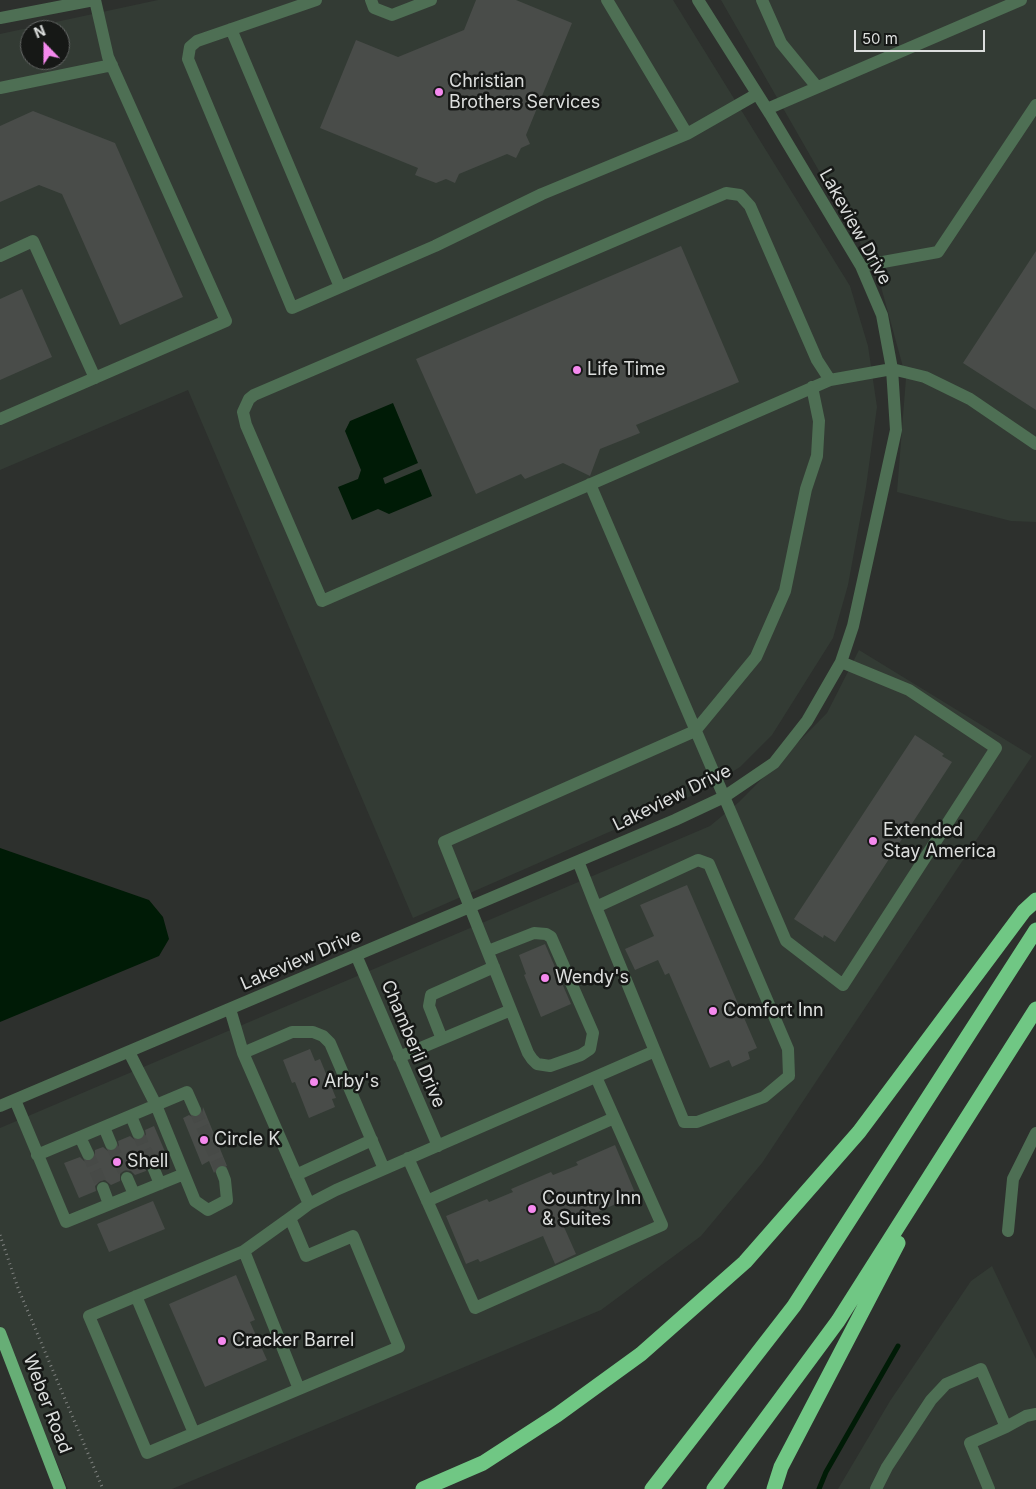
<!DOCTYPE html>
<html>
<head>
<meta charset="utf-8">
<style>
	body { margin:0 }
	#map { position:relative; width:1036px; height:1489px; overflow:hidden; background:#2d302d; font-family:Inter,sans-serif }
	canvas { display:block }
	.north { position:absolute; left:20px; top:20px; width:50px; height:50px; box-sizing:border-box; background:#161816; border:1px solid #656766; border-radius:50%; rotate:338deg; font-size:14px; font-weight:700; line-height:20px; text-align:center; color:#dcdedd }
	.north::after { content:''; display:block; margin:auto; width:18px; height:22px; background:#f589ee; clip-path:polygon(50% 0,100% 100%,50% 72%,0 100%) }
	.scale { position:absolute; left:854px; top:30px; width:131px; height:22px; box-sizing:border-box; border:2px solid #dcdedd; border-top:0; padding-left:6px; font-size:15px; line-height:18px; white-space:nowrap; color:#dcdedd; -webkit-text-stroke:4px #161816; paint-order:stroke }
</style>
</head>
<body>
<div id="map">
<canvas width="1036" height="1489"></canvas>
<div class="north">N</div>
<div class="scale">50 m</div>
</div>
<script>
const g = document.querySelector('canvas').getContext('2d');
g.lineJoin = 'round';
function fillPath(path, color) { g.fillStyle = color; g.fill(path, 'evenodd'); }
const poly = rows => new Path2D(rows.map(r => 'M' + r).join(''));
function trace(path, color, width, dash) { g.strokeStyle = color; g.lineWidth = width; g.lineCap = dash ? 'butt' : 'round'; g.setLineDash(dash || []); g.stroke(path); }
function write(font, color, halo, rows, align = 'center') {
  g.font = font + ' Inter,sans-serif'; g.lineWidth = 5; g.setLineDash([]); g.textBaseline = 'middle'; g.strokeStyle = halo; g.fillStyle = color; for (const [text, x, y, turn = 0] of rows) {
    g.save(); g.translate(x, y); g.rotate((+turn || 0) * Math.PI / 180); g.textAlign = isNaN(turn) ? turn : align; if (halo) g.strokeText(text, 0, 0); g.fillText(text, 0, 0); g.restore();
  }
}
const built = poly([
	[158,0,673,0,850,286,868,346,877,407,866,487,848,585,833,638,772,735,740,767,698,793,413,918,188,390,0,470,0,34],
	[30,30,60,30,60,60,30,60],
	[721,0,1036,0,1036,522,1011,521,897,492,906,378,877,272],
	[859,650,1032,756,762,1163,701,1236,601,1310,172,1489,68,1489,0,1326,0,1128,710,826,739,802,827,713],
	[992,1266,1036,1359,1036,1489,838,1489,890,1401,971,1281]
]);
const water = poly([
	[393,403,418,463,383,478,385,484,421,469,432,496,389,514,378,509,352,520,338,487,358,479,361,470,345,431,350,421],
	[0,848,149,900,163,917,169,939,159,956,0,1022]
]);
const stream = poly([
	[819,1489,826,1472,898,1346]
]);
const building = poly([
	[476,0,516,0,572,23,526,135,530,144,521,148,516,158,507,154,459,174,455,183,446,179,436,183,415,175,418,168,320,128,356,40,398,57,464,30],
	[33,111,115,143,183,297,120,325,62,194,39,185,0,202,0,126],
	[681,246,739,382,636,425,640,433,600,449,590,476,563,463,525,479,521,474,476,494,416,359],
	[1036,251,1036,410,963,363],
	[22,289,52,357,0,380,0,299],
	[915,735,944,754,942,756,952,762,835,942,824,935,823,938,794,919],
	[687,885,757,1048,748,1052,750,1059,732,1067,729,1060,710,1068,669,973,665,975,658,960,635,970,625,949,654,936,640,905],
	[545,944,571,1004,541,1017,524,975,526,974,519,955],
	[310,1049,315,1061,320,1059,336,1098,332,1099,335,1107,309,1118,295,1082,292,1083,283,1060],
	[203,1107,227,1166,219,1165,214,1173,209,1161,202,1165,183,1118,189,1115,194,1118,199,1117,202,1114],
	[154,1126,169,1161,161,1164,155,1159,149,1160,145,1165,146,1171,135,1175,131,1171,124,1170,120,1174,120,1181,111,1185,105,1180,100,1181,95,1186,96,1191,79,1198,64,1163,80,1157,84,1161,91,1162,95,1158,95,1150,103,1147,109,1152,115,1151,119,1146,118,1141,130,1136,136,1141,142,1140,146,1135,145,1130],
	[615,1145,636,1195,564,1227,576,1254,555,1264,543,1236,480,1262,478,1259,466,1264,446,1216,487,1199,489,1202,513,1192,511,1189,551,1172,553,1175,578,1165,576,1162],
	[153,1201,165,1229,109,1252,97,1224],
	[236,1275,255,1320,250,1322,267,1360,205,1387,169,1304]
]);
const minorTunnel = poly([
	[195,1110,222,1172],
	[138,1133,153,1167],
	[111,1144,127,1178],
	[88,1154,103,1188]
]);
const path = poly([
	[0,1235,18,1288,103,1489]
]);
const minor = poly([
	[316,0,197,41,190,47,188,59,292,308,435,246,542,194,687,134],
	[371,0,374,8,392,15,431,0],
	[607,0,687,134,757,94],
	[762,0,781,43,817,87],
	[0,18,94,0],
	[231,29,340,287],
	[0,88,112,65],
	[767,109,1021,0],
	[0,256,33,241,95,378],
	[861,266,938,252,1036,105],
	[830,380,817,360,750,206,740,195,726,193,254,395,249,399,243,412,246,425,322,601,830,380,892,369,925,377,970,399,1036,444],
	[0,419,226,321,108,57,95,0],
	[590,484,786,941,843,985,996,748,909,690,841,662],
	[578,861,596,907,684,1122,697,1122,764,1097,789,1076,788,1049,709,864,698,860,596,907],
	[488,951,534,933,546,934,551,937,593,1033,590,1049,581,1055,550,1066,537,1064,532,1059,528,1053,444,842,695,731,756,657,785,591,806,489,817,456,819,421,812,387],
	[356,955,438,1146],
	[230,1009,243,1053,309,1204],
	[442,1039,429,1006,431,995,494,967],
	[243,1053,292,1032,313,1032,323,1036,330,1043,384,1169],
	[399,1057,511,1010],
	[15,1100,66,1222,184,1174,156,1105,129,1052],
	[0,1106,675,820,724,797,774,763,807,721,841,662,853,626,896,430,892,369,882,315,861,266,770,114,698,0],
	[131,1116,138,1133],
	[104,1127,111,1144],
	[80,1137,88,1154],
	[37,1155,187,1092,195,1110],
	[408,1158,475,1308,662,1225,596,1077],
	[153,1167,160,1184],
	[184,1174,195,1201,208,1210,227,1200,225,1180,222,1172],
	[296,1175,372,1140],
	[127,1178,134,1194],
	[103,1188,109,1204],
	[427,1201,614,1118],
	[290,1218,306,1256,353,1236,399,1347,147,1453,89,1316,244,1251,290,1218,309,1204,336,1190,655,1051],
	[1008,1231,1013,1179,1036,1133],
	[244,1251,299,1389],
	[136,1296,194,1433],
	[876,1489,887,1467,931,1400,946,1384,981,1369,1006,1427,1026,1416,1036,1414],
	[989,1489,970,1443,1006,1427]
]);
const major = poly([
	[0,1333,60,1489]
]);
const highway = poly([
	[423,1489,483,1463,557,1415,641,1354,745,1262,859,1132,1024,911,1036,900],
	[652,1489,794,1306,1036,930],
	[714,1489,838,1321,1036,1009],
	[774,1489,781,1467,898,1243]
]);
const markers = [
	[439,92,5,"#f589ee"],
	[577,370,5,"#f589ee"],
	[873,841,5,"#f589ee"],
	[545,978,5,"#f589ee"],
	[713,1011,5,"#f589ee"],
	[314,1082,5,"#f589ee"],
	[204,1140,5,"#f589ee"],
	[117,1162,5,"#f589ee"],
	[532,1209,5,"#f589ee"],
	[222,1341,5,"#f589ee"]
];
const poiNames = [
	["Christian",449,82],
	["Brothers Services",449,103],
	["Life Time",587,370],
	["Extended",883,831],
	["Stay America",883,852],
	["Wendy's",555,978],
	["Comfort Inn",723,1011],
	["Arby's",324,1082],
	["Circle K",214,1140],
	["Shell",127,1162],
	["Country Inn",542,1199],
	["& Suites",542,1220],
	["Cracker Barrel",232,1341]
];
const streetNames = [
	["Lakeview Drive",855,227,61],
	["Lakeview Drive",672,798,-26],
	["Lakeview Drive",301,960,-23],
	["Chamberli Drive",413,1044,67],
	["Weber Road",47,1404,69]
];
fillPath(built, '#333b34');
fillPath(water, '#001b06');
trace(stream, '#001b06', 5);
fillPath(building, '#494c49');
trace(minorTunnel, '#474a47', 12, [12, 6]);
trace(path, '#808381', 3, [1, 4]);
trace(minor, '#4e6f54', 12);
trace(major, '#67ae76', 12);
trace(highway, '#70c784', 15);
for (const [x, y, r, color] of markers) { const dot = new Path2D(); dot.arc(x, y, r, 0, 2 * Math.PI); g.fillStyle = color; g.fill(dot); trace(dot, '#161816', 2); }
write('18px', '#dcdedd', '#161816', poiNames, 'left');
write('18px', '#dcdedd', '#161816', streetNames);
</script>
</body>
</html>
